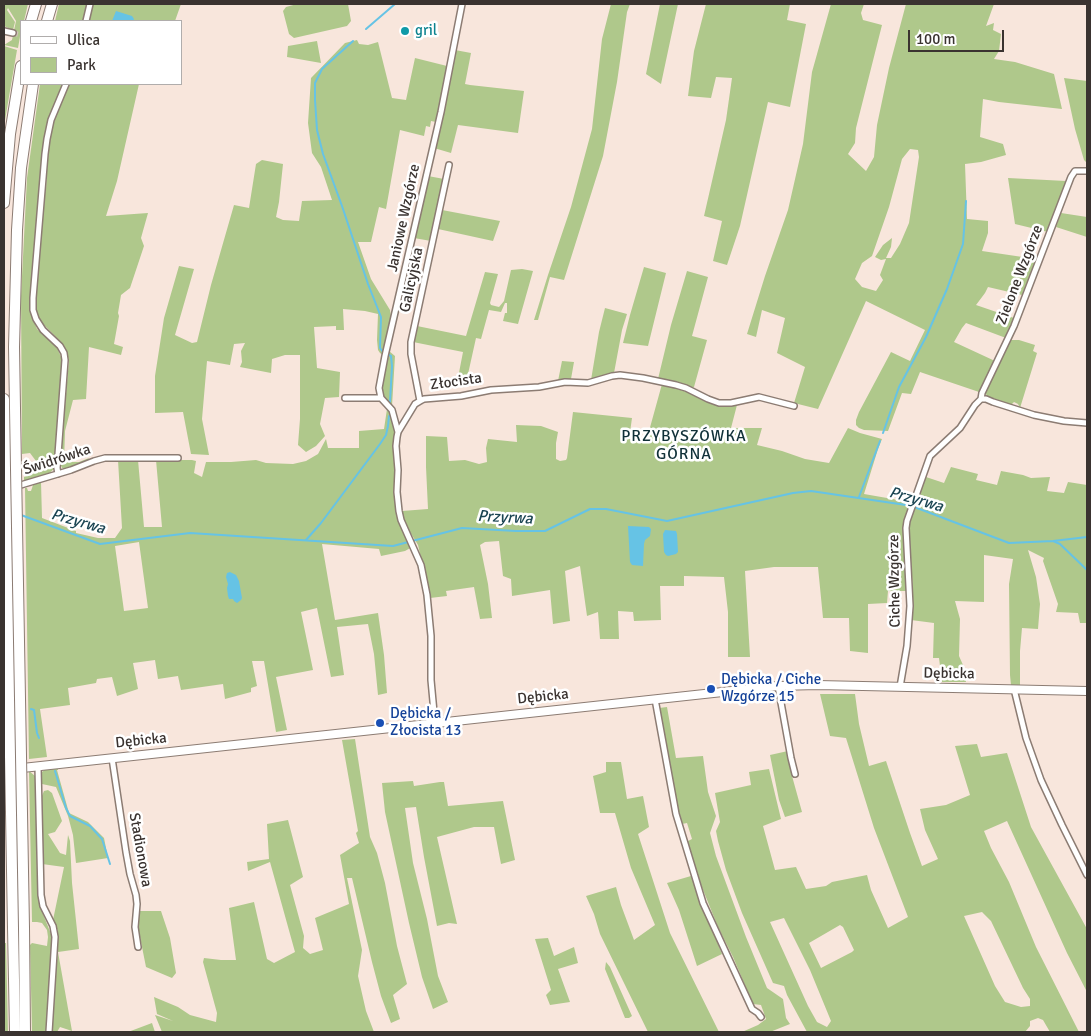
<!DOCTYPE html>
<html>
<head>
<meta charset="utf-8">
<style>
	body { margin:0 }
	#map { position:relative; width:1091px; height:1036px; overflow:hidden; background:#f8e6dc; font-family:Signika,sans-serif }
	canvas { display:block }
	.frame { position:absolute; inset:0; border:5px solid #3a3330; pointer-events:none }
	.legend { position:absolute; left:20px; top:20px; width:162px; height:65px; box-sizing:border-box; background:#fff; border:1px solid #b0adac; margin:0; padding:6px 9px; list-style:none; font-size:15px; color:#3a3330 }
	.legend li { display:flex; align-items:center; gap:10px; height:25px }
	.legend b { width:25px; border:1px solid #b0adac }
	.scale { position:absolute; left:908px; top:30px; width:96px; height:22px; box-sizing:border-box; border:2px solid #3a3330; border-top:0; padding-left:6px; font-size:15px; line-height:18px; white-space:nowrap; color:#3a3330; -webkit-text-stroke:4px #fff; paint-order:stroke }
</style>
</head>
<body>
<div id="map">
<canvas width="1091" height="1036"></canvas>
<div class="frame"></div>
<ul class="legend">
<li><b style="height:6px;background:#fff"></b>Ulica</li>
<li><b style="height:14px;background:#afc88b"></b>Park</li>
</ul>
<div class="scale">100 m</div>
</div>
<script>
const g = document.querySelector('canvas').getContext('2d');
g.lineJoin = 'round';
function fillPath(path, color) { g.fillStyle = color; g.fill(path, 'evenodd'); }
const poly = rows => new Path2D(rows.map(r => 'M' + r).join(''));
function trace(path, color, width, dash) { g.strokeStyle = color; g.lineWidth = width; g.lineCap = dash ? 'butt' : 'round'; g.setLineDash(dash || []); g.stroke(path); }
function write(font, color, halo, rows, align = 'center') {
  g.font = font + ' Signika,sans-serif'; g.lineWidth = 5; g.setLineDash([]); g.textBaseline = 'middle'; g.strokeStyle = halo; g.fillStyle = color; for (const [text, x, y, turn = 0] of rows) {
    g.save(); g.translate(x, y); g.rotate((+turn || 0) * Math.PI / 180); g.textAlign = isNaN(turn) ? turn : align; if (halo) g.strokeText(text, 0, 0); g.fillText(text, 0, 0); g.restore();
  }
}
const green = poly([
	[4,4,28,4,24,21,21,21,21,31,18,48,4,45,12,40,16,21,8,8,7,10,15,22,13,30,4,26],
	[59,4,87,4,83,21,55,21],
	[93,4,181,4,175,21,89,21],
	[297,4,348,4,351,21,347,26,294,38,289,34,283,11,286,7],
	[611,4,630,4,627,12,617,82,603,156,564,280,550,277,538,320,534,320,548,275,571,207,592,129,602,39],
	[660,4,678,4,661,84,646,74],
	[706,4,790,4,787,20,806,24,790,107,768,102,740,226,727,265,713,261,722,221,704,216,726,120,732,78,716,77,711,98,688,96,694,51],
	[831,4,864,4,861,13,863,20,882,25,856,128,855,143,848,154,866,171,874,157,877,125,889,68,906,4,994,4,986,26,994,23,993,30,1001,34,999,51,994,59,1015,62,1054,74,1062,109,999,102,983,99,980,137,1003,144,1006,155,981,162,965,164,967,219,988,221,988,233,982,251,1036,259,1022,295,988,287,985,293,976,305,1014,318,1006,338,966,323,962,328,954,342,995,361,979,392,920,372,911,394,902,393,888,431,864,430,859,428,856,425,856,420,859,412,891,352,910,361,925,330,866,301,818,409,794,403,805,367,777,353,785,318,762,310,756,337,747,334,765,276,788,210,803,144,812,72],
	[910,149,918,150,919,157,909,223,900,244,891,258,886,258,891,247,892,238,883,245,875,257,881,260,886,259,880,275,883,280,876,291,862,287,855,279,862,263,872,256,889,207,902,159],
	[357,40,359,44,368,45,378,42,392,98,406,100,415,58,447,66,443,97,436,122,431,121,430,127,426,126,424,136,400,130,386,209,379,207,371,242,358,242,371,279,390,310,391,317,383,355,380,353,378,350,377,340,378,314,365,311,343,309,344,330,336,330,336,326,314,327,317,368,340,372,339,397,325,398,320,424,325,436,316,446,306,452,298,445,300,419,300,355,285,355,272,359,271,373,240,367,242,362,241,351,245,343,234,344,230,365,207,361,202,419,209,455,191,454,183,412,155,413,155,376,164,318,179,266,194,269,175,335,192,343,197,342,211,285,234,205,249,208,256,164,262,160,283,164,279,202,276,217,283,220,299,221,302,201,332,200,321,167,312,153,308,123,311,78,345,43],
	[317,41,321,63,287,57,288,46],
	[4,46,17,50,4,126],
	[455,50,471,53,465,84,470,85,524,91,518,133,458,125,451,153,434,148],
	[1064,78,1087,81,1087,163,1084,160,1075,129],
	[40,84,64,84,49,117,44,144,31,294,31,315,37,329,57,347,61,357,63,368,57,443,56,448,54,469,46,476,24,482,24,477,31,474,34,471,36,461,30,453,22,454,21,296,27,178],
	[69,84,139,84,117,181,106,216,148,213,141,238,144,246,130,288,121,295,118,313,119,316,114,344,123,347,121,355,89,347,86,399,73,400,65,431,64,462,79,462,89,458,87,462,73,467,64,469,62,468,60,463,69,360,64,346,55,336,41,322,37,313,36,299,44,195,46,189,48,150,53,122],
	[428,176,444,179,431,241,414,238],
	[1008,178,1066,181,1048,232,1015,224],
	[442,210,500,221,493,241,438,229],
	[1061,213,1087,217,1087,237,1056,227],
	[644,267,666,273,648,346,623,343,630,315],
	[522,269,533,271,518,324,503,321,505,313,507,313,507,303,505,303,501,312,489,310,481,339,476,338,466,383,457,383,463,352,413,342,417,326,466,336,485,272,498,274,490,303,491,305,499,307,504,301,511,270],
	[687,271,708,277,692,336,707,340,694,387,692,388,658,379,671,325],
	[605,308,627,314,622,330,614,373,597,379,591,380,599,332],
	[1011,340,1019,340,1035,345,1033,351,1037,353,1020,408,1018,404,1014,402,1011,405,987,396,985,392,1008,342],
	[389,351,395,356,392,406,386,400,382,393,382,382],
	[562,361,574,362,571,379,558,381],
	[662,384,687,392,714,405,737,405,731,428,762,428,757,445,782,451,805,459,829,463,848,428,860,433,882,439,878,449,864,494,910,502,911,503,904,528,904,536,907,591,888,591,887,603,868,604,868,653,850,651,849,618,823,618,818,567,774,567,745,571,750,657,728,657,728,612,724,577,684,576,684,586,660,586,661,620,634,621,633,612,618,611,619,639,600,639,598,612,587,616,580,566,565,571,570,621,553,624,550,590,512,596,511,579,503,576,499,541,485,542,480,545,488,584,492,618,480,619,474,587,446,591,447,596,430,598,418,545,404,522,402,511,428,509,426,467,426,436,447,437,449,461,465,460,479,464,487,462,486,448,488,439,517,442,516,425,541,426,558,432,556,443,556,459,560,461,566,460,567,458,573,412,632,418,629,439,646,442],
	[387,409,392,416,395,432,396,462,395,495,397,513,400,525,412,547,405,551,381,556,379,549,322,544,335,620,378,613,384,655,387,693,378,695,374,654,368,624,337,627,344,675,331,677,317,608,301,612,313,670,276,677,287,730,276,732,264,661,252,661,257,686,251,688,251,692,225,699,223,684,181,690,178,676,158,679,155,660,133,663,138,689,117,696,112,677,97,679,96,683,68,688,70,705,40,709,47,757,29,759,25,488,27,488,28,491,31,491,33,485,41,482,42,518,76,531,76,533,98,538,115,538,122,528,118,460,138,460,144,527,162,527,156,460,192,460,196,461,194,473,202,477,206,462,231,462,256,460,266,463,293,464,306,461,318,454,326,439,328,448,359,448,359,431,384,429],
	[139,542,148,608,124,611,115,546],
	[951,467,978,474,976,480,997,485,1001,471,1023,475,1031,478,1050,477,1047,491,1064,493,1068,482,1087,485,1087,623,1080,623,1078,613,1056,612,1058,604,1043,561,1044,558,1028,550,1036,577,1040,604,1038,629,1022,628,1020,651,1020,685,1011,685,1010,675,1009,584,1013,559,984,555,984,602,955,601,960,619,959,656,963,665,966,682,942,682,939,658,933,658,934,623,911,620,913,598,912,574,908,540,909,525,926,477,944,483],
	[820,694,855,694,859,724,869,766,886,761,910,833,922,866,938,859,925,830,920,809,946,805,970,795,955,746,977,744,981,757,1007,753,1031,827,1087,929,1087,992,1067,953,1007,821,984,831,991,848,1009,882,1036,947,1079,1032,1050,1032,1043,1020,1038,1018,1030,1021,1030,1026,1025,1032,807,1032,787,995,784,986,773,983,742,913,726,870,718,841,716,831,720,822,715,793,751,785,749,772,769,769,781,819,763,826,775,870,796,867,806,889,826,886,832,882,867,875,871,890,888,928,908,917,874,828,846,738,830,736],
	[982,912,991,921,1023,988,1030,999,1030,1006,1021,1007,1005,1002,995,986,964,916],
	[784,918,810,970,831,1021,827,1027,817,1022,808,1006,770,922],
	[840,925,843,927,854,950,852,952,821,968,809,943],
	[667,707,676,758,703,756,708,792,716,816,710,833,716,856,746,937,767,988,783,999,786,1018,790,1024,770,1032,742,1032,758,1025,766,1019,761,1005,753,1004,733,957,718,927,697,875,686,842,692,839,687,823,682,824,680,822,659,708],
	[355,739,370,837,377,853,385,883,397,946,407,984,393,995,400,1019,391,1023,381,996,372,962,352,878,347,878,362,950,358,976,366,1011,374,1032,162,1032,155,1015,173,1021,157,1014,154,997,178,1007,190,1015,216,1022,217,1013,203,962,204,958,221,960,236,960,229,908,254,902,267,959,274,963,295,952,270,862,248,871,247,862,269,859,267,824,288,820,303,877,290,885,304,936,303,948,310,954,323,950,315,918,349,904,340,855,359,843,356,833,358,831,342,740],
	[788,751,792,776,802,812,785,817,779,800,770,755],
	[606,762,621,762,627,799,643,796,649,827,638,834,670,933,719,1032,648,1032,600,934,594,914,586,896,616,887,621,905,634,940,655,925,631,868,615,813,600,813,593,776,606,772],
	[58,768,58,770,57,770,69,813,88,822,104,838,108,858,76,863,73,835,68,816,56,787,42,784,42,772,45,769],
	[29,771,35,776,36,780,37,878,39,897,43,914,51,934,52,944,46,1032,32,1032,30,945,32,943,47,946,48,937,47,930,42,923,37,922,32,922],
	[413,781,414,786,440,782,444,782,448,806,503,801,515,860,501,864,494,827,474,827,437,837,457,924,449,923,437,926,424,857,416,807,405,808,413,863,427,919,438,976,448,1002,433,1009,422,977,409,923,385,812,382,783],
	[48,790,52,793,62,821,55,832,48,834,60,853,66,855,68,835,70,841,72,883,79,949,58,952,72,1031,60,1027,57,1032,52,1032,53,999,58,952,58,931,53,920,64,867,42,864,41,798,44,791],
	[691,876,722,954,697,966,679,910,667,883],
	[139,911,161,911,170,938,176,973,172,978,146,967,139,932],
	[548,938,554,956,574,947,578,963,558,969,570,1002,550,1005,546,995,551,990,535,939],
	[4,943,6,943,8,1032,4,1032],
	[606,962,610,967,632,1016,629,1018,625,1018,605,969],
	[152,1023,155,1032,128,1032]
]);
const water = poly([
	[116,11,132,16,134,19,133,21,112,21],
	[628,526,649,527,651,529,650,536,645,540,644,544,643,566,632,565,630,562],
	[665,530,676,531,677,534,678,552,676,554,668,556,666,555,664,552,663,534],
	[230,572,236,575,239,581,242,598,241,600,237,603,234,601,233,599,229,599,228,596,227,588,228,584,226,577,227,573]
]);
const stream = poly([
	[366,29,395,4],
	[353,41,322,69,315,83,315,100,317,130,323,154,342,206,368,284,381,317,380,348,383,352],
	[387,354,391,356,392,366,390,402],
	[883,433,899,387,926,337,947,289,963,244,966,201],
	[859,497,880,441],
	[21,515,100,544,190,533,393,546,462,528,516,531,545,531,590,509,606,509,667,521,793,493,811,491,906,505,917,508,1009,543,1053,541,1087,537],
	[306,540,321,523,380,444,386,435,388,426,389,416],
	[1053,541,1060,544,1087,570],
	[31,709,34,710,37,733,39,738],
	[55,771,66,808,70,816,90,826,102,839,110,864]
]);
const streetTunnel = poly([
	[13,33,21,35]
]);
const street = poly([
	[86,21,90,4],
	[4,31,13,33],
	[345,398,381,398],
	[981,399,982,393,1014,326,1071,177,1075,171,1087,171],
	[420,401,411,354,411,342,449,165],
	[398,432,392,410,381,398,379,388,385,356,441,112,462,4],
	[58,474,57,468,65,360,64,353,60,346,43,330,36,319,33,310,33,298,45,154,47,139,51,120,66,84],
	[4,490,71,470,94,461,105,458,178,458],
	[778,686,791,758,795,774],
	[900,687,907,646,910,606,906,528,907,521,930,456,960,428,975,405,981,399,986,399,993,402,1034,415,1064,421,1087,423],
	[1014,689,1026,738,1041,780,1062,825,1087,875],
	[655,699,676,814,703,903,752,1009,758,1013,761,1017],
	[435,723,431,680,431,636,427,595,421,565,401,520,399,511,397,492,398,470,396,446,397,437,398,432,415,404,420,401,424,399,461,396,491,390,539,387,565,382,588,383,612,376,620,375,643,378,676,385,686,388,708,399,719,403,731,403,759,397,794,406],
	[112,758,126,852,130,874,136,895,137,904,135,927,138,947],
	[38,767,41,895,43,906,53,926,55,937,49,1032]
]);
const secondary = poly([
	[4,770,778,686,818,685,1087,691]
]);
const highway = poly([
	[31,21,36,4],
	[47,21,52,4],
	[4,203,10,134,21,66],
	[4,399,5,469],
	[16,469,14,347,17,230,21,168,33,84],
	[13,928,15,1032],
	[24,928,25,1032]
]);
const highwayBridge = poly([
	[5,469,13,928],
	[16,469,24,928]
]);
const markers = [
	[405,31,5,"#0f9aa8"],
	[711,689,5,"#1a4fb4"],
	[380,723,5,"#1a4fb4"]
];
const cultureNames = [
	["gril",415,31]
];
const streetNames = [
	["Janiowe Wzgórze",404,218,-78],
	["Zielone Wzgórze",1020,275,-69],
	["Galicyjska",412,280,-78],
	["Złocista",456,382,-8],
	["Świdrówka",57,460,-18],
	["Ciche Wzgórze",895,581,-91],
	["Dębicka",949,674,1],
	["Dębicka",543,697,-6],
	["Dębicka",141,741,-6],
	["Stadionowa",140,850,80]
];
const transitNames = [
	["Dębicka / Ciche",721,680],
	["Wzgórze 15",721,697],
	["Dębicka /",390,714],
	["Złocista 13",390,731]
];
const neighbourhoodNames = [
	["PRZYBYSZÓWKA",684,437],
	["GÓRNA",684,455]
];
const waterNames = [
	["Przyrwa",916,500,16],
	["Przyrwa",505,518,3],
	["Przyrwa",78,522,16]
];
fillPath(green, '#afc88b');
fillPath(water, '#66c3e5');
trace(stream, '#66c3e5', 2);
trace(streetTunnel, '#d2c2ba', 5, [5, 2.5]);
trace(street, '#8c7c73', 8);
trace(secondary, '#8c7c73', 10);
trace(highway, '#8c7c73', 12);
trace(street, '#fff', 5);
trace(secondary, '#fff', 8);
trace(highway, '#fff', 10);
trace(highwayBridge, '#8c7c73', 12, []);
trace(highwayBridge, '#fff', 10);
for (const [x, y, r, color] of markers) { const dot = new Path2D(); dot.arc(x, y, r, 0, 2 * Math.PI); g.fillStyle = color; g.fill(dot); trace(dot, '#fff', 2); }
write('15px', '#0d838f', '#fff', cultureNames, 'left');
write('15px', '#3a3330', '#fff', streetNames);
write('15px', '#164399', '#fff', transitNames, 'left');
g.letterSpacing = '1px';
write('16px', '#103038', '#fff', neighbourhoodNames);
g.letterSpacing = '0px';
write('italic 16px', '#1a4452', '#fff', waterNames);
</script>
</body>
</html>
